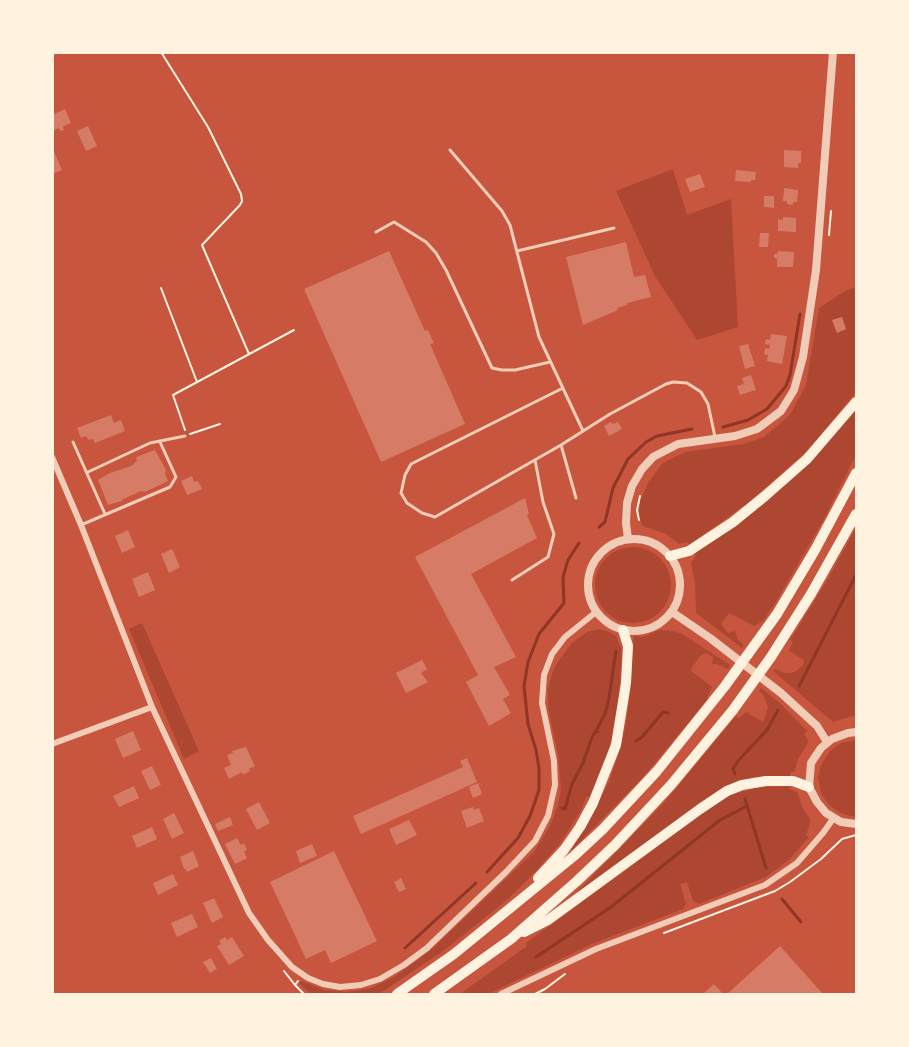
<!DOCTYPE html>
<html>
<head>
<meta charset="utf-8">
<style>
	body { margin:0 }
	#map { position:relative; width:909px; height:1047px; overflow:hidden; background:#c8553d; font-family:Roboto,sans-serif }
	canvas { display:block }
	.frame { position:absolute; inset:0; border:54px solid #fff3e0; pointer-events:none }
</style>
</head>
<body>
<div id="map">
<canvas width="909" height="1047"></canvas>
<div class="frame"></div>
</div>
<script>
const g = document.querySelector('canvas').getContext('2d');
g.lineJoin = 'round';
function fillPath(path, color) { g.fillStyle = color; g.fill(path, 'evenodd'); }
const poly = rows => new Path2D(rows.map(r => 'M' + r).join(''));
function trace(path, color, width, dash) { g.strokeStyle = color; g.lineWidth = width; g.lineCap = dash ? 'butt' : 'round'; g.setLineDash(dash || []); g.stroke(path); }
const green = poly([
	[673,169,687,215,731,199,738,327,697,340,655,276,616,191],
	[856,287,856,392,807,451,749,502,689,545,687,542,679,544,666,534,643,526,639,516,640,501,649,481,663,463,685,452,744,444,764,437,790,415,806,385,819,308,845,291],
	[856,409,856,455,823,521,774,605,763,621,754,626,729,613,721,624,728,633,735,631,738,640,744,645,742,648,696,613,695,583,691,563,696,556,695,553,805,466],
	[856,528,856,715,833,722,773,671,775,669,785,673,790,673,795,672,803,665,804,660,789,651,793,642,790,640,829,577],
	'595 585a38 38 0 1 1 76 0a38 38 0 1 1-76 0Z',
	[142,623,199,751,184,759,129,629],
	[599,629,609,632,616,636,622,650,619,697,612,735,606,759,590,797,587,796,580,812,561,842,538,869,507,900,446,949,379,994,311,994,299,983,302,981,324,990,347,992,371,988,394,977,432,949,534,852,550,826,558,805,561,789,558,754,548,708,548,690,552,674,557,663,571,644,587,632],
	[660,630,673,631,682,634,730,665,728,669,717,664,712,664,713,657,706,653,700,656,690,670,712,687,707,698,708,699,644,776,571,851,609,782,619,753,626,724,630,693,634,636,642,637],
	[761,688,782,705,807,731,804,734,809,741,798,759,795,771,790,773,790,776,754,777,723,787,572,897,663,804,736,716,739,718,746,712,763,722,768,707,763,694,759,691],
	[856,740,856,817,842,814,829,805,821,793,818,777,822,763,831,750,841,743],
	[790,786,789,789,797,792,803,809,811,820,806,835,809,837,789,860,766,877,699,904,693,901,687,882,680,884,686,904,683,909,592,944,488,994,460,994,527,946,526,943,727,796,758,787]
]);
const stream = poly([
	[723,427,748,420,767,409,786,386,790,375,800,314],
	[599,527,605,522,613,488,628,459,646,442,657,436,692,429],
	[799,686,856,575],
	[596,731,605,714,609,698,616,651],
	[636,741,642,737,663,712,668,713],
	[735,774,733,769,738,761,767,730,778,710],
	[745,799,766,868],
	[562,808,565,809,572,784,583,763,592,737,596,731,598,732],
	[487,872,518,838,530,816,539,790,539,768,536,750,528,724,524,686,528,662,539,634,564,603,563,577,568,560,579,543],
	[782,899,801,922],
	[405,948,476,883],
	[536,957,611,907,720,820,747,806]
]);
const building = poly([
	[65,109,71,123,63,126,64,130,60,131,59,128,52,131,52,115],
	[88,126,97,146,86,151,77,131],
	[52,147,62,170,52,174],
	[784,150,801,151,801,163,798,163,798,168,784,167],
	[736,170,756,172,755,180,751,180,751,182,735,181],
	[700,174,705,187,690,192,685,179],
	[784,188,798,190,797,202,793,202,793,205,787,204,787,201,783,201],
	[764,196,774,196,774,208,764,207],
	[783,217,796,218,796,232,778,231,778,219,783,220],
	[760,233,769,233,768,247,759,247],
	[626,242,634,277,645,275,651,297,627,303,627,305,617,308,618,310,583,325,566,257],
	[389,251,425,331,428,330,434,343,430,344,465,424,381,462,304,289],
	[778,251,794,252,793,267,777,267,777,258,774,258,774,254,777,254],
	[842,317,846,329,837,333,832,320],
	[771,334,787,336,782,364,767,361,768,355,764,354,765,348,769,349,770,345,765,344,766,339,770,340],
	[748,344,755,366,745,369,739,346],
	[751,375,756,390,740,395,737,386,744,384,742,378],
	[111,415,114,423,121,420,125,431,95,443,93,439,89,440,86,436,81,438,77,428],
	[611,422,613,424,618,422,622,429,609,436,604,426],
	[155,450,166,470,165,474,168,481,145,492,141,491,121,500,122,501,108,505,98,480,110,473,131,466,137,461,136,457],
	[192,476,194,482,198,481,202,489,187,495,181,481],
	[525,498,529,514,527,515,537,538,471,574,516,657,494,667,510,695,503,699,511,713,489,726,466,682,478,675,415,557],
	[128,530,135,547,122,553,115,536],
	[172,549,180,567,169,573,161,554],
	[148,572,155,590,139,597,132,579],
	[422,660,427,669,421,673,428,682,406,693,396,673],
	[133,731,141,750,123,758,115,739],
	[246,747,255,766,249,769,250,771,243,775,242,772,229,779,224,768,231,765,227,755,233,753,232,751],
	[467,758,477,782,361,834,353,816,463,767,460,761],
	[152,766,161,785,150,790,141,771],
	[478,783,482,794,473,798,469,787],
	[134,786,139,798,119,807,113,796],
	[259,802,270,823,257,830,246,809],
	[473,807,474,810,479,808,484,821,467,828,461,811],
	[174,813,184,833,172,839,163,819],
	[230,817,233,825,218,831,215,824],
	[409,820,417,835,396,845,389,829],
	[152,827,157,839,137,848,132,836],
	[237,838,241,845,244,843,247,850,244,851,247,858,235,864,225,844],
	[312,844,317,856,300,863,296,851],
	[193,851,199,866,187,872,186,869,184,869,180,857],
	[334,851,377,941,331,963,325,950,306,959,270,882],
	[173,874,178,885,158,895,153,883],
	[401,878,406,889,399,892,394,882],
	[214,898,223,917,212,923,203,903],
	[192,914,198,927,177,937,171,923],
	[225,937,227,940,232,937,244,956,229,965,217,946,221,944,219,941],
	[780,946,823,994,727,994],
	[211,958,217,969,210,973,203,962],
	[714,984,723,994,703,994]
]);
const path = poly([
	[161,52,208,127,241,194,242,201,240,205,202,245,249,354],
	[829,235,831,211],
	[161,288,197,382],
	[185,430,173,395,294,330],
	[190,434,220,424],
	[639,520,637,510,640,496],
	[664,933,775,891,790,882,821,859,842,839,856,835],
	[284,971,295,985],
	[298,981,295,985,304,994],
	[535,994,545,989,565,974]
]);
const service = poly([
	[450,150,502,211,510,225,539,337,583,431],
	[376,232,394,222,426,242,436,253,446,270,492,368,502,370,515,370,550,362],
	[517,251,614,228],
	[563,388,411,464,405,475,401,493,407,503,422,513,435,517,561,445,610,414,666,384,673,382,687,383,701,392,708,404,715,437],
	[73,442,105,514],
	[561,445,576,498],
	[88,472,150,443,185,436],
	[81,525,170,487,176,477,160,442],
	[512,580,548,557,554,534,543,502,535,460]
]);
const minor = poly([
	[52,457,81,525,152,707,249,913,268,940,292,967,308,978,323,984,340,987,361,985,380,979,404,965,427,948,506,872,535,841,548,816,555,785,554,761,542,703,544,675,552,654,565,637,596,612],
	[52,744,152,707],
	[501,994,596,949,765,885,797,863,823,833,833,819]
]);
const tertiary = poly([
	'588 585a46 46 0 1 1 92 0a46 46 0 1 1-92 0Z',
	[628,539,626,523,627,503,632,486,642,469,653,457,678,444,735,436,757,429,781,411,794,390,803,357,816,270,833,52],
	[672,612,710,638,781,693,817,726,827,742],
	[856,732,848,733,832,739,821,748,811,763,809,787,817,802,826,813,841,822,856,824]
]);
const trunk = poly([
	[670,556,689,551,733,522,765,496,807,459,856,402],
	[538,878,564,850,580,827,593,803,616,745,626,683,628,646,623,630],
	[524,932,548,920,700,809,727,791,742,785,766,781,793,781,809,787],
	[397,994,454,954,574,856,603,829,657,771,725,686,777,614,815,550,856,473],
	[434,994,511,939,577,881,615,845,671,785,733,710,771,657,811,594,856,514]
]);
fillPath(green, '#ae4732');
trace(stream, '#8f3625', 3);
fillPath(building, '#d67c66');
trace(path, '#fff3e0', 2);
trace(service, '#f1ccb7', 3);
trace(minor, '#f1ccb7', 6);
trace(tertiary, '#f1ccb7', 8);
trace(trunk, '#fff3e0', 10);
</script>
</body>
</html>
